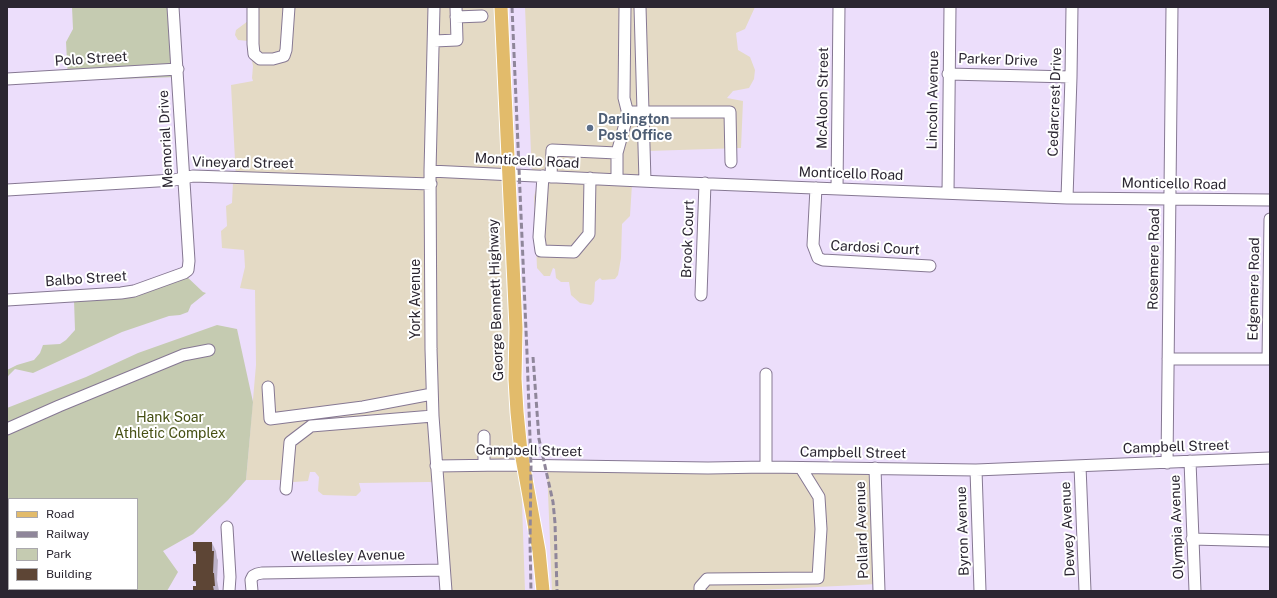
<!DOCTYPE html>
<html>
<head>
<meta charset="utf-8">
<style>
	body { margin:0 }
	#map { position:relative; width:1277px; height:598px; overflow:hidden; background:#ecdefb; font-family:"Public Sans",sans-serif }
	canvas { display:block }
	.frame { position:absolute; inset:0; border:8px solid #2b2631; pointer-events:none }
	.legend { position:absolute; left:8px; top:498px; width:130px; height:92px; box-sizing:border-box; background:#fff; border:1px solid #aaa8ad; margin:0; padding:5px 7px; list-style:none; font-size:12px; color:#2b2631 }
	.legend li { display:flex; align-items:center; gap:8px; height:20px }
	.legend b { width:20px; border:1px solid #aaa8ad }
</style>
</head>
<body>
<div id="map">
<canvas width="1277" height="598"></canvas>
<div class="frame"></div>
<ul class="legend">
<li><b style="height:5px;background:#e2bb6b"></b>Road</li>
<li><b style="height:5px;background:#8f869a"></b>Railway</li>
<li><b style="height:11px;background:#c5cbb1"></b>Park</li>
<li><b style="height:11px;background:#5d4535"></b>Building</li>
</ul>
</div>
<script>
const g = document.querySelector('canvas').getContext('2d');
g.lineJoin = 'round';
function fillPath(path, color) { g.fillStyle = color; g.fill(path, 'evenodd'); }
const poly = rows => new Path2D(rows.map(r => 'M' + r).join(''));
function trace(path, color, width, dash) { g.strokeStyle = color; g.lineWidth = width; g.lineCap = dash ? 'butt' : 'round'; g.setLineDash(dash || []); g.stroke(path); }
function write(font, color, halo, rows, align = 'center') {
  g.font = font + ' "Public Sans",sans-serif'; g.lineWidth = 4; g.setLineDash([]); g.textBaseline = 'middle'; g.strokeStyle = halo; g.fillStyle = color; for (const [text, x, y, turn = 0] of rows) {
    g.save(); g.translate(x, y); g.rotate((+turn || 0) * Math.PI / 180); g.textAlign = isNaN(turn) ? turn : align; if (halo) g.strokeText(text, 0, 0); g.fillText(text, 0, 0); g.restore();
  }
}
const industrial = poly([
	[249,7,501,7,519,415,525,591,448,591,439,483,429,482,359,483,361,491,356,496,323,495,318,491,319,477,315,472,310,472,308,481,294,482,280,480,246,480,256,365,255,290,240,288,245,267,244,250,222,248,221,231,227,226,226,206,232,203,233,182,236,179,231,85,253,81,252,78,253,66,248,41,238,40,235,35,236,30,248,21],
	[525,7,755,7,745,29,736,33,738,50,750,57,755,70,754,79,749,88,733,91,727,98,743,101,741,148,648,151,647,182,632,184,630,216,622,224,621,258,618,275,615,279,602,280,600,278,595,282,594,301,591,305,580,303,571,295,569,282,561,282,556,278,555,269,553,268,550,276,544,276,537,268,534,197,538,181,532,177],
	[547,468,879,471,877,584,739,591,552,591]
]);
const green = poly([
	[72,7,176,7,177,77,88,80,68,80,66,42,73,29],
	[184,274,203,292,206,293,191,305,188,312,180,315,169,316,122,332,33,373,15,369,9,375,7,378,7,370,17,365,34,360,40,353,43,345,60,344,66,340,75,330,74,300],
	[217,325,237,329,253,402,246,480,228,500,193,534,163,551,178,572,167,591,7,591,7,408,86,377,138,353],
	[9,499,137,499,137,589,9,589]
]);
const shadow = poly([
	[194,543,212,543,216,551,217,558,218,560,217,580,219,591,194,591,198,587,194,581,194,565,197,565,197,556,194,551]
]);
const building = poly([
	[193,542,212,542,212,551,214,551,213,573,214,573,215,586,213,586,214,591,193,591,193,586,196,586,196,581,193,581,193,564,196,564,196,551,193,551]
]);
const minor = poly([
	[253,7,253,44,254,54,260,59,273,59,284,56,286,50,289,7],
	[434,7,430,171,431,349,433,416,446,591],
	[625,7,624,98,628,114],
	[640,7,645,181],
	[456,17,482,16],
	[434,41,457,40,456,7],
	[948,74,1071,77],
	[7,79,178,69],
	[617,153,625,124,628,114,632,112,730,112,731,162],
	[430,171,662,182,1067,198,1270,200],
	[543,176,539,237,541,251,574,252,589,234,590,178],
	[551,177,552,150,617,153,617,179],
	[816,188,813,245,818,258,823,260,930,266],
	[837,189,839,7],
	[7,190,174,180,193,176,431,184],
	[948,193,950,7],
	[1067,198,1071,77,1072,7],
	[701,295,705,183],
	[7,300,121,293,134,291,184,273,188,270,189,261,173,7],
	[1168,359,1270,359],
	[1268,359,1270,219],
	[766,374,766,467],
	[268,387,270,419,363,407,432,394],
	[7,429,59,406,183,355,209,350],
	[484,436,484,465],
	[1190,461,1195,591],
	[1167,463,1172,7],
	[436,466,505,465,708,468,766,467,976,470,1270,458],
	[1080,466,1085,591],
	[875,468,879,591],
	[976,470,980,591],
	[286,489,290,442,311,426,433,416],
	[227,527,230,577,229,591],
	[1192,539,1270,541],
	[252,591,251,580,253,576,257,574,262,573,444,570],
	[700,591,700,587,707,579,818,578,821,529,819,497,801,468]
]);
const major = poly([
	[501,7,516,328,515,379,517,412,521,452,539,551,543,591]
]);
const rail = poly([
	[512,7,527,353,531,466,530,541,531,591],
	[533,357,539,439,553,502,555,523,557,591]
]);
const markers = [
	[590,128,4,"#5c6f8a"]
];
const streetNames = [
	["Polo Street",91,59,-4],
	["Parker Drive",998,60,2],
	["McAloon Street",823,98,-89],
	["Lincoln Avenue",933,100,-89],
	["Cedarcrest Drive",1055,102,-88],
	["Memorial Drive",166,139,-93],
	["Monticello Road",527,161,3],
	["Vineyard Street",243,163,1],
	["Monticello Road",851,174,2],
	["Monticello Road",1174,184,1],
	["Brook Court",688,239,-88],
	["Cardosi Court",875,248,3],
	["Rosemere Road",1154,259,-89],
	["Balbo Street",86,279,-4],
	["Edgemere Road",1254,289,-89],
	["York Avenue",416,299,-90],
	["George Bennett Highway",496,300,-92],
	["Campbell Street",1176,447,-2],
	["Campbell Street",529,451,1],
	["Campbell Street",853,453,1],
	["Olympia Avenue",1177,527,-92],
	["Dewey Avenue",1068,529,-93],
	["Pollard Avenue",862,530,-92],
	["Byron Avenue",963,531,-92],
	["Wellesley Avenue",348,556,-1]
];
const serviceNames = [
	["Darlington",598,120],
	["Post Office",598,136]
];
const parkNames = [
	["Hank Soar",170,418],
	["Athletic Complex",170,434]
];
fillPath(industrial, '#e4dac5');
fillPath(green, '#c5cbb1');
fillPath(shadow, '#0003');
fillPath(building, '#5d4535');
trace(minor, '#867893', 13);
trace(major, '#fff', 15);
trace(minor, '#fff', 11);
trace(major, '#e2bb6b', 13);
trace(rail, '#8f869a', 3, [6, 3]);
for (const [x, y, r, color] of markers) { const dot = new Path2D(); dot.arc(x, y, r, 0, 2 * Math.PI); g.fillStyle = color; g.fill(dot); trace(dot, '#fff', 1.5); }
write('14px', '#2b2631', '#fff', streetNames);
write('bold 14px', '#4e5e75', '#fff', serviceNames, 'left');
write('14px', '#465013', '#fff', parkNames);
</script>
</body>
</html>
